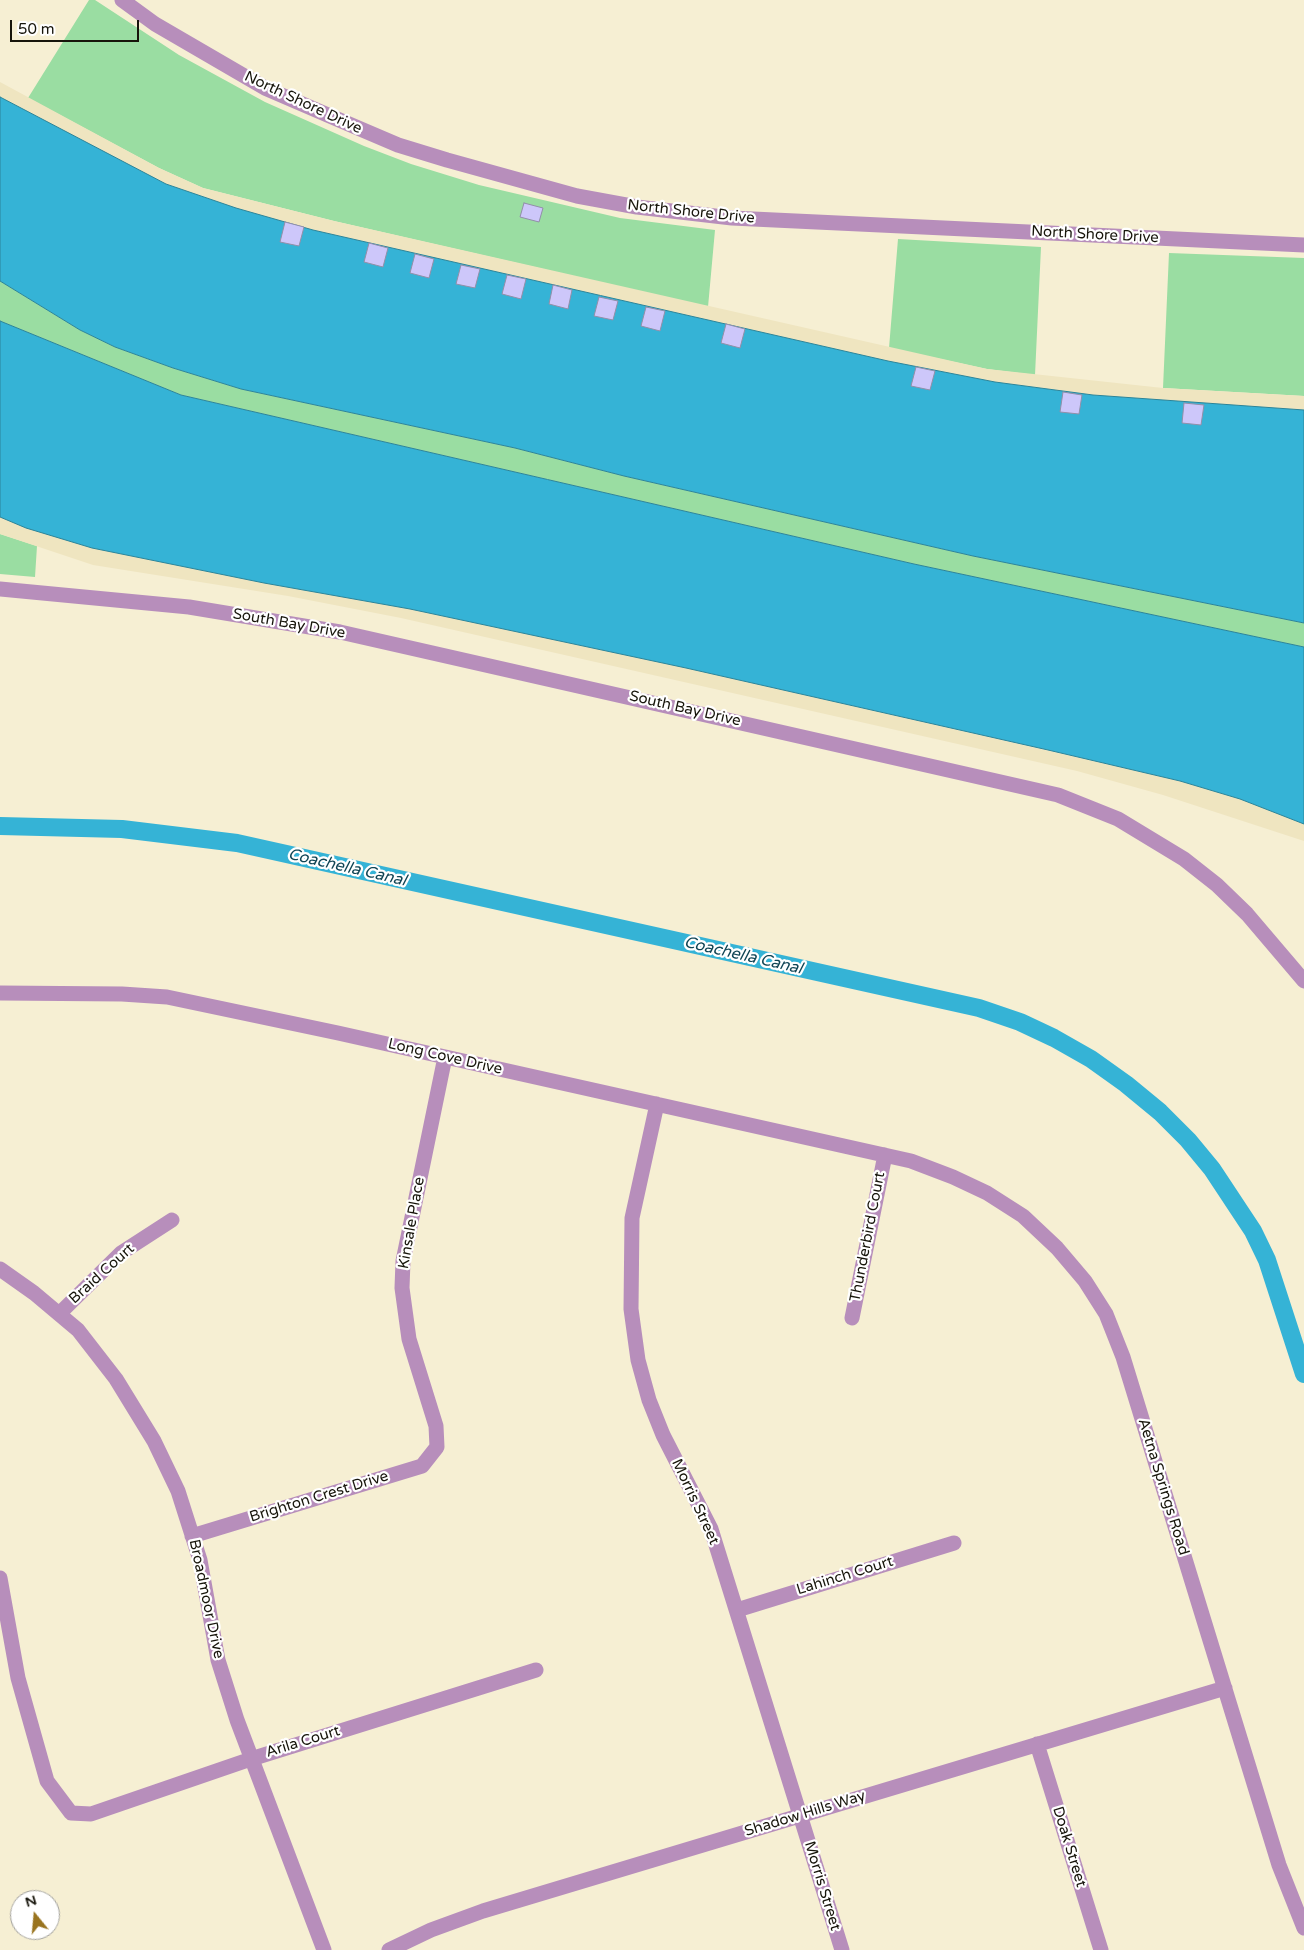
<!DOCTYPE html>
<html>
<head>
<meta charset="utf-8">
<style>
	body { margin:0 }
	#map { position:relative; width:1304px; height:1950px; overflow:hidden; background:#f6efd3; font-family:"Varela Round",sans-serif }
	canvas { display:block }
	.north { position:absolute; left:10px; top:1890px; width:50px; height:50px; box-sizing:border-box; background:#fff; border:1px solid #a2a19d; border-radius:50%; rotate:343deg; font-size:14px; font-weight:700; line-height:20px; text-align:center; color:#17150b }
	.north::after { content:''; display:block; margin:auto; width:18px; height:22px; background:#99741f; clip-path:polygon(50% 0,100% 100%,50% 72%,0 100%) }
	.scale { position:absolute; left:10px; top:20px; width:129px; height:22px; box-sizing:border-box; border:2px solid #17150b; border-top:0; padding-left:6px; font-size:15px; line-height:18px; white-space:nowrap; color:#17150b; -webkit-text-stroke:4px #fff; paint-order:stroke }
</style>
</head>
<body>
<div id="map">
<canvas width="1304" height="1950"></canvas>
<div class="north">N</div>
<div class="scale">50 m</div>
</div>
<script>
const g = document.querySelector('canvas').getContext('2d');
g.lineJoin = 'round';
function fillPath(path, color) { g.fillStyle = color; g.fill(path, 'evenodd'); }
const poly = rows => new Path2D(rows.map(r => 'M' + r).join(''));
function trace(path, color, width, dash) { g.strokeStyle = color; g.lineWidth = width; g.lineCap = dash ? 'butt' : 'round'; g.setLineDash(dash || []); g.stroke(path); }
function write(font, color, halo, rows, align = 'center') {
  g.font = font + ' "Varela Round",sans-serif'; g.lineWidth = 4.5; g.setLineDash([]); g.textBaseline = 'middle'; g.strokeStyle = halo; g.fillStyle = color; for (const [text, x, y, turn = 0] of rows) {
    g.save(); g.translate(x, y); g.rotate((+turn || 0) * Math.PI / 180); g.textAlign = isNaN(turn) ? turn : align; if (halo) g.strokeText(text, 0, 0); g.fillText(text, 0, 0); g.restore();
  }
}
const green = poly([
	[89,0,95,0,179,55,265,102,364,146,411,164,479,185,620,218,715,230,708,307,334,221,203,188,159,168,28,98],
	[898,239,1041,247,1035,375,987,369,889,348],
	[1169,253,1304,258,1304,396,1163,388],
	[0,281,80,330,115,347,173,368,241,389,515,448,624,476,973,556,1304,623,1304,647,914,564,181,395,0,321],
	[0,534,37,546,35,577,0,574]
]);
const sand = poly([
	[0,82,159,168,203,188,334,221,987,369,1163,388,1304,396,1304,410,1093,395,995,382,888,361,313,230,236,208,166,184,141,172,0,97],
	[0,517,92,548,264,583,410,609,686,668,1180,781,1240,799,1304,824,1304,841,1163,795,1077,771,401,618,288,596,93,565,0,534]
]);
const water = poly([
	[0,97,166,184,236,208,313,230,888,361,995,382,1093,395,1304,410,1304,623,973,556,624,476,515,448,241,389,173,368,115,347,80,330,0,281,0,97],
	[0,321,181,395,914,564,1304,647,1304,824,1240,799,1180,781,1048,750,686,668,410,609,264,583,92,548,26,528,0,517,0,321]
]);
const canal = poly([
	[0,826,122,829,237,843,979,1008,1020,1022,1054,1038,1091,1059,1126,1084,1160,1112,1188,1140,1212,1169,1253,1231,1267,1260,1304,1374]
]);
const building = poly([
	[524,203,543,208,539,222,520,217,524,203],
	[285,222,304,227,299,246,280,242,285,222],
	[369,243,388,248,383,267,364,262,369,243],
	[415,254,434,259,429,278,410,273,415,254],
	[461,265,480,269,475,288,456,284,461,265],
	[507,275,526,279,521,299,502,294,507,275],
	[553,285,572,290,568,309,549,304,553,285],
	[599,297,618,301,613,320,594,316,599,297],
	[646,307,665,311,660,331,641,326,646,307],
	[726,324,745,329,740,348,721,343,726,324],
	[916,367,935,371,930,390,911,386,916,367],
	[1063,392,1082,395,1079,414,1060,412,1063,392],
	[1184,403,1204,405,1201,425,1182,423,1184,403]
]);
const minor = poly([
	[122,0,155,24,265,88,337,119,398,145,447,160,577,196,637,207,732,218,1304,245],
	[0,589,189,607,340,632,1058,795,1118,819,1184,859,1217,885,1247,914,1304,981],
	[0,993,122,994,167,997,338,1033,911,1161,953,1177,987,1193,1023,1216,1057,1248,1085,1281,1106,1314,1123,1357,1279,1865,1304,1928],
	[657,1104,632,1218,631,1309,638,1360,649,1400,663,1435,711,1529,842,1950],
	[0,1269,34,1293,78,1330,116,1379,154,1441,178,1491,200,1560,218,1660,237,1720,324,1950],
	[59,1314,121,1253,172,1220],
	[852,1318,885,1155],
	[192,1536,422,1466,437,1447,436,1426,409,1339,402,1288,403,1261,445,1057],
	[0,1578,18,1678,47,1781,71,1813,91,1814,251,1759,536,1670],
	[737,1610,954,1543],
	[1037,1744,1101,1950],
	[389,1950,431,1930,483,1911,1225,1688]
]);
const streetNames = [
	["North Shore Drive",303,103,25],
	["North Shore Drive",691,212,6],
	["North Shore Drive",1095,235,3],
	["South Bay Drive",289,624,10],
	["South Bay Drive",685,709,13],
	["Long Cove Drive",445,1057,13],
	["Kinsale Place",412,1223,-80],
	["Thunderbird Court",868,1237,-79],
	["Braid Court",102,1274,-42],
	["Aetna Springs Road",1163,1487,73],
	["Brighton Crest Drive",319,1497,-17],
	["Morris Street",695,1502,65],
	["Lahinch Court",845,1576,-17],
	["Broadmoor Drive",206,1599,78],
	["Arila Court",303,1742,-17],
	["Shadow Hills Way",805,1814,-17],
	["Doak Street",1069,1847,73],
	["Morris Street",822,1886,73]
];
const waterNames = [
	["Coachella Canal",347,868,13],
	["Coachella Canal",743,956,13]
];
fillPath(green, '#9adda2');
fillPath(sand, '#efe5c0');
fillPath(water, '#35b3d6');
trace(water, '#2c8499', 1);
trace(canal, '#35b3d6', 18);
fillPath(building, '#cdc7fa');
trace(building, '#928fa9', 1);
trace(minor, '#b78ebb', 15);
write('15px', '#17150b', '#fff', streetNames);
write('italic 16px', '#114555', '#fff', waterNames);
</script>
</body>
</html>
